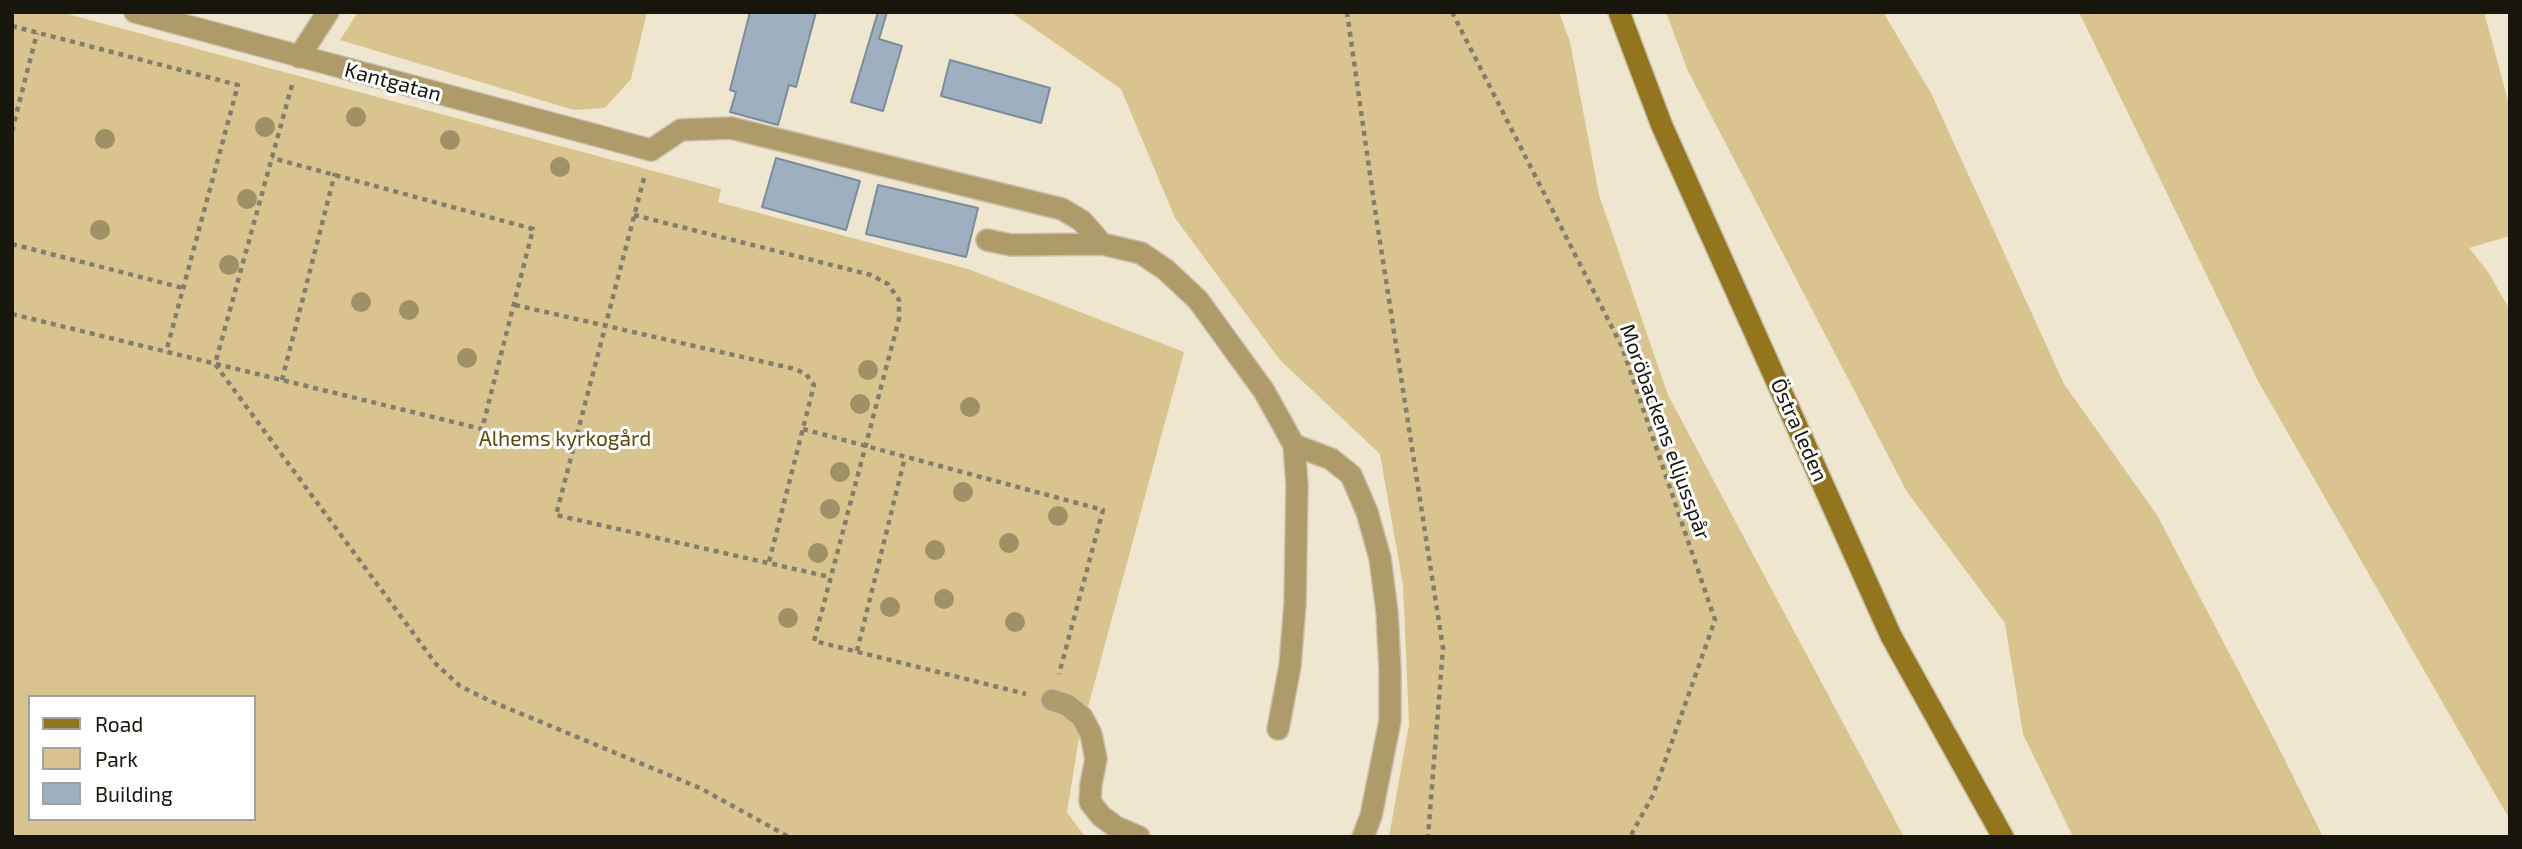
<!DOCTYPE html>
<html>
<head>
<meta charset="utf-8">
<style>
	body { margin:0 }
	#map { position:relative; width:2522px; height:849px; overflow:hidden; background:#efe6d0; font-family:"Exo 2",sans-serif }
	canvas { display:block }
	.frame { position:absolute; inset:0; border:14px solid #18150d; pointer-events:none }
	.legend { position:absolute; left:28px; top:695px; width:228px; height:126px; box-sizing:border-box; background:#fff; border:2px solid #a3a19e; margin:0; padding:9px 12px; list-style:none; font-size:21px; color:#18150d }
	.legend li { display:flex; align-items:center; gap:14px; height:35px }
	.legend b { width:35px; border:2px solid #a3a19e }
</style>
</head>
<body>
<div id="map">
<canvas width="2522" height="849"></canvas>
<div class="frame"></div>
<ul class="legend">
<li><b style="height:9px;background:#92751c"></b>Road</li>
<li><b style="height:19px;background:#d9c48f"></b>Park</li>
<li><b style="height:19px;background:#9eafc0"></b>Building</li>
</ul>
</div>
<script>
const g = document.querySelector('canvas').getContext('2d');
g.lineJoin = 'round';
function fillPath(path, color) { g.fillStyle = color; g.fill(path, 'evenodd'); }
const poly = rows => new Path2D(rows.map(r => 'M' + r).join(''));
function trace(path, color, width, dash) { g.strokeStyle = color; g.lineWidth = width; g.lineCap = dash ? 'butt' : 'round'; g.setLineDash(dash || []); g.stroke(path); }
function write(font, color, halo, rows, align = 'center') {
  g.font = font + ' "Exo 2",sans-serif'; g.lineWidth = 6; g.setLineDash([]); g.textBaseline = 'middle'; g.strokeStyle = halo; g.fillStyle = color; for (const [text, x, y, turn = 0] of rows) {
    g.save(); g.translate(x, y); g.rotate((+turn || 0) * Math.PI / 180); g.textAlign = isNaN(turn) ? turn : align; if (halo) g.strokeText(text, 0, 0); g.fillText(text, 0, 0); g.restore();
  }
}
const green = poly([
	[12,12,60,12,721,189,718,202,968,269,1184,352,1078,744,1067,812,1085,837,12,837],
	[30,697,254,697,254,819,30,819],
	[358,12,647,12,631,79,605,108,574,110,340,40],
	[1014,12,1559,12,1570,42,1599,195,1668,395,1904,837,1389,837,1409,724,1403,585,1380,454,1280,360,1175,218,1121,89,1015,15],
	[1666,12,1883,12,1931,93,2064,384,2157,515,2283,756,2323,837,2073,837,2023,734,2005,623,1907,492,1687,69],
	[2079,12,2484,12,2510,108,2510,236,2469,248,2488,272,2510,310,2510,820,2258,381]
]);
const building = poly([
	[750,12,816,12,796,87,789,85,778,125,730,112,736,92,730,90,750,12],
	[878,12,887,12,879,39,902,46,883,111,851,102,878,12],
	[950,60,1050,88,1041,123,941,96,950,60],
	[776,158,860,181,846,230,762,207,776,158],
	[878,185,978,208,966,257,866,234,878,185]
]);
const path = poly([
	[1347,12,1374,203,1443,648,1428,837],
	[1452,12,1622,347,1715,620,1653,795,1630,837],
	[12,26,238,85,166,352],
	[292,85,215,364,436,664,460,686,488,700,700,788,789,837],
	[12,131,37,33],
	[644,178,556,515,830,577],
	[634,215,871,275,888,284,899,300,899,319,814,641,1026,694],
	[12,244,183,288],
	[515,305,795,369,806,374,814,385,769,562],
	[12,314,482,429,533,229,272,158],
	[282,380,335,173],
	[803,429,1103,510,1059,674],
	[857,651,905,457]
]);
const lane = poly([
	[299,57,328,12],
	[651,150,681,130,731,128,1062,209,1082,221,1102,244],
	[987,240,1011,245,1102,244,1141,253,1166,270,1198,300,1264,391,1294,445,1331,459,1351,475,1367,512,1380,558,1387,612,1390,670,1390,721,1371,816,1363,837],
	[1052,700,1067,705,1082,717,1091,734,1096,759,1091,784,1090,802,1101,816,1116,827,1139,837],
	[1278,729,1290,666,1295,604,1297,485,1294,445]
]);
const street = poly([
	[135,12,651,150]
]);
const secondary = poly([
	[1619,12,1662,126,1891,636,2003,837]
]);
const trees = [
	[356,117],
	[265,127],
	[105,139],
	[450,140],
	[560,167],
	[247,199],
	[100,230],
	[229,265],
	[361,302],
	[409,310],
	[467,358],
	[868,370],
	[860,404],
	[970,407],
	[840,472],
	[963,492],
	[830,509],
	[1058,516],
	[1009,543],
	[935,550],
	[818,553],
	[944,599],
	[890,607],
	[788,618],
	[1015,622]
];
const streetNames = [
	["Kantgatan",393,82,15],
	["Östra leden",1799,430,66],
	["Moröbackens elljusspår",1665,432,70]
];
const parkNames = [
	["Alhems kyrkogård",565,439]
];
fillPath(green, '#d9c48f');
fillPath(building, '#9eafc0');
trace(building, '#7b8c9c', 2);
trace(lane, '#c8c0ad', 24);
trace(street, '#c8c0ad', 24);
trace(secondary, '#c8c0ad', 24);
trace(path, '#837d6e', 4.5, [5, 5]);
trace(lane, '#ae9b69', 21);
trace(street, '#ae9b69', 21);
trace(secondary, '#92751c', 21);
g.fillStyle = '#9f9066';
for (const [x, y] of trees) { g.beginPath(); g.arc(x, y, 10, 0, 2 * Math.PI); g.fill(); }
write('21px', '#18150d', '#fff', streetNames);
write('21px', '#5d4910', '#fff', parkNames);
</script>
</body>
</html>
